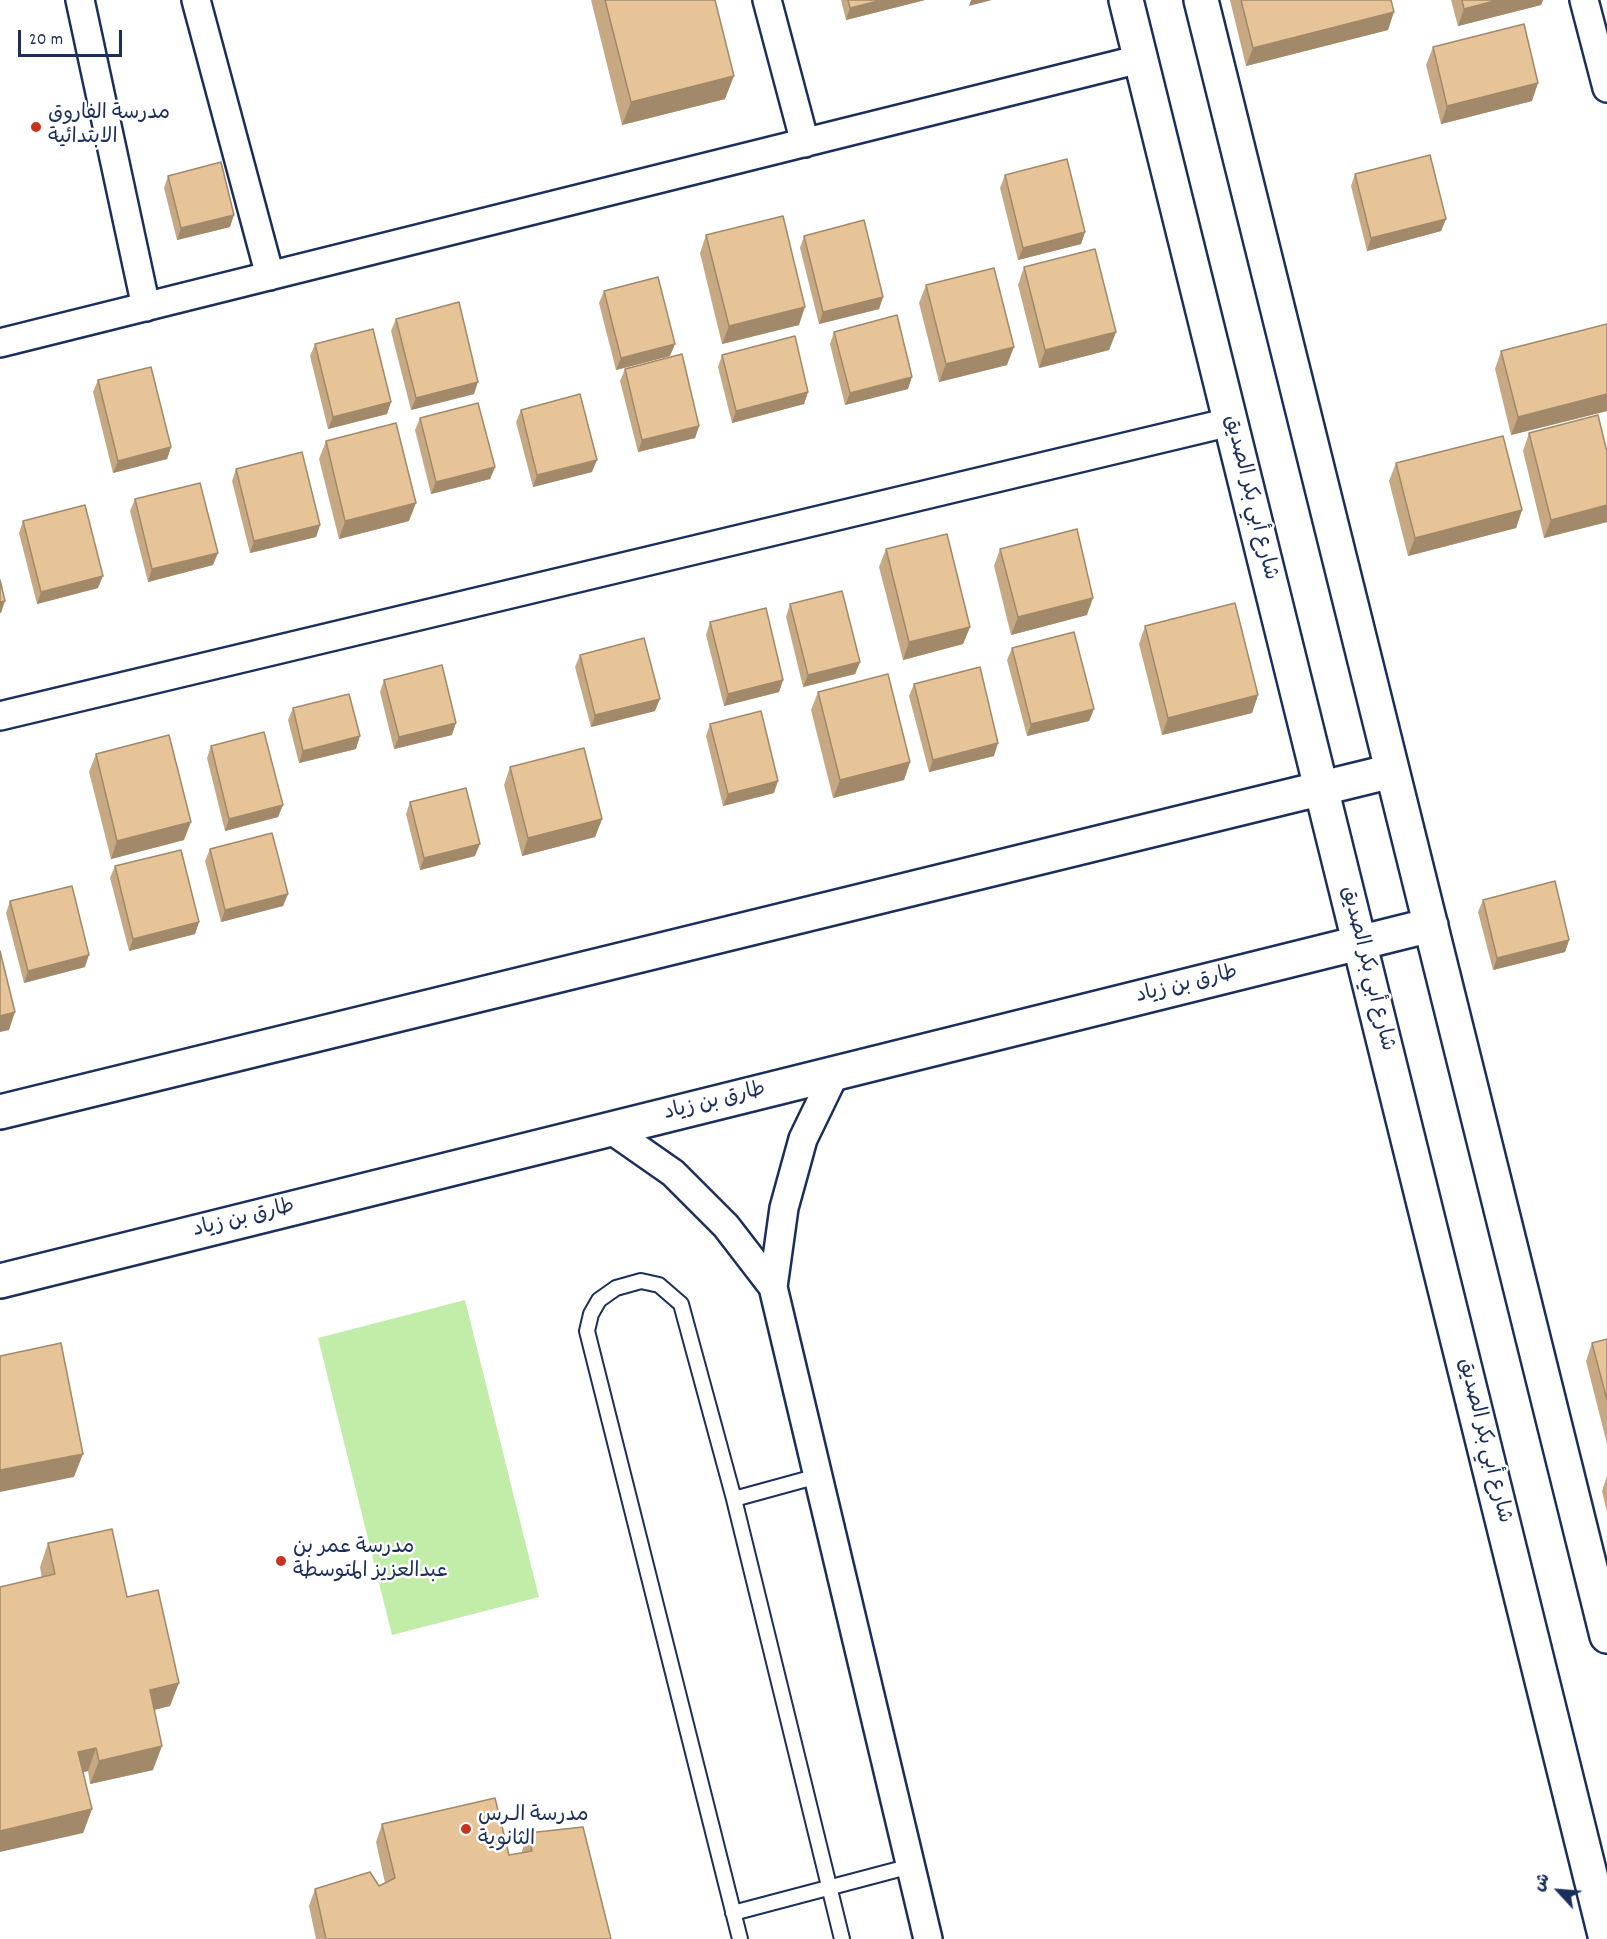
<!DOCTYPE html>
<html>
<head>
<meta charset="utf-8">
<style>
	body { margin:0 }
	#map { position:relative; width:1607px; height:1939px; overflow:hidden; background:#fff; font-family:Dekko,"Playpen Sans Arabic",sans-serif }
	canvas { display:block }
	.north { position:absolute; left:1529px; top:1861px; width:60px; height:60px; -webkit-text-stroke:4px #fff; paint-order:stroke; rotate:296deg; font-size:16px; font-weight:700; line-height:24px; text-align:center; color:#1b2f5e }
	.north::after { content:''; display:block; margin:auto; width:21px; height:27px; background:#1b2f5e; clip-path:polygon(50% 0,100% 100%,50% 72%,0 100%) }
	.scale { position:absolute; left:18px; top:30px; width:104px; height:27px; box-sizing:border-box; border:3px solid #1b2f5e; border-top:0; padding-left:8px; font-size:18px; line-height:21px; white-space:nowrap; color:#1b2f5e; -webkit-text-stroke:4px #fff; paint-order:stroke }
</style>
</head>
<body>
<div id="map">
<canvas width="1607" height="1939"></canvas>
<div class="north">ش</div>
<div class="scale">20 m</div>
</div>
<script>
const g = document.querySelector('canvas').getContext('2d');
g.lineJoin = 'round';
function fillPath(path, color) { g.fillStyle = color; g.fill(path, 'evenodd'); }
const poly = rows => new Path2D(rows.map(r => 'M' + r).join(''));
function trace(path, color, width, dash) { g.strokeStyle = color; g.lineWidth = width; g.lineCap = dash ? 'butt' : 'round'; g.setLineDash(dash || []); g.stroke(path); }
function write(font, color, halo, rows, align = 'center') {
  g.font = font + ' Dekko,"Playpen Sans Arabic",sans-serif'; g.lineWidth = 5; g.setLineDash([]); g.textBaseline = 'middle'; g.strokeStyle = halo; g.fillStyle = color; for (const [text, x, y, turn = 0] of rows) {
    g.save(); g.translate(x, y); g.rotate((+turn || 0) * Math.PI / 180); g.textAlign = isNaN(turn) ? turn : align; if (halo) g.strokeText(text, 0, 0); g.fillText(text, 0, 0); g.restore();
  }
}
const green = poly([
	[465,1300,539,1597,392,1635,318,1338]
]);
const lane = poly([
	[734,1499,818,1476],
	[733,1913,911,1866],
	[740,1939,587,1331,591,1314,599,1300,616,1288,641,1281,659,1285,681,1304,734,1499,842,1939]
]);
const street = poly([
	[80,0,146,307],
	[196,0,270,276],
	[767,0,805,143],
	[1584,0,1607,88],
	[0,343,1140,59],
	[0,716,1230,422],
	[610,1129,673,1173,726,1226,773,1287,784,1208,803,1139,835,1073],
	[773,1287,928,1939]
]);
const secondary = poly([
	[1126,0,1606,1939],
	[1201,0,1607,1636],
	[0,1112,1392,771],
	[0,1281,1431,925]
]);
const wall = poly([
	[591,0,715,0,725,99,622,125],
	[841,0,925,0,846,20],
	[1230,0,1391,0,1388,30,1246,66],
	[1451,0,1543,0,1541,5,1458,26],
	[1433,47,1532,101,1441,124,1426,65],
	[1355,174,1446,219,1441,231,1367,251,1351,186],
	[1005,175,1085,232,1081,244,1018,260,1000,188],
	[168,176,230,227,177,240,164,188],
	[706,235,799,325,722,344,700,253],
	[804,236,883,297,879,309,819,324,800,248],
	[1024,267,1116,332,1109,350,1039,368,1018,285],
	[926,285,1007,365,939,382,919,303],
	[604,291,670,356,616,370,599,303],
	[396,319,474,394,411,410,391,331],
	[1607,324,1607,411,1511,435,1495,369,1501,351],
	[834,332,908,389,845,405,830,344],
	[315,344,391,402,387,414,328,429,310,356],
	[722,355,808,392,804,404,732,423,718,367],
	[625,369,699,426,695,438,638,452,620,381],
	[98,380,171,447,167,459,113,473,93,392],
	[521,410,592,472,533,487,516,422],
	[420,418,495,467,490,479,431,494,415,430],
	[1529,433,1607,452,1607,522,1544,538,1523,451],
	[326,441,409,521,339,539,319,459],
	[1396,463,1522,510,1516,528,1408,556,1389,481],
	[236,469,320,525,316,537,250,553,232,481],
	[135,499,213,565,148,582,130,511],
	[23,521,98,588,37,604,19,533],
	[886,549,970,627,963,644,903,660,879,567],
	[1000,549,1087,615,1011,635,994,566],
	[790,604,860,662,855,674,803,687,786,617],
	[710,622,783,680,779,692,724,706,706,635],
	[1145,626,1258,695,1252,713,1162,735,1139,644],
	[1012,648,1094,709,1089,721,1027,736,1007,660],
	[580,655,655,711,591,727,575,667],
	[384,680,452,735,394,749,380,692],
	[914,684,994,756,929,772,909,696],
	[818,692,910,762,904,780,833,798,811,710],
	[293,708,356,749,299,763,288,720],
	[710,724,774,793,723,806,706,736],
	[211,746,283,805,278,817,225,831,207,758],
	[96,754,184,840,111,859,89,772],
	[510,767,602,819,595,837,522,856,504,785],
	[410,802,475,856,420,870,406,814],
	[210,849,288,894,283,906,221,922,205,861],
	[115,866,199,922,195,934,129,951,110,878],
	[1483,900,1569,940,1565,952,1493,970,1478,912],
	[10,901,85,967,24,983,6,913],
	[1607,1339,1607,1444,1586,1361,1592,1343],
	[1607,1476,1607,1512,1602,1491],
	[48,1543,127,1597,170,1706,154,1710,153,1770,90,1784,88,1771,83,1772,92,1809,83,1833,40,1567],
	[382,1824,509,1855,522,1853,522,1851,528,1833,611,1939,316,1939,309,1906,315,1889,379,1886,385,1883,376,1842]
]);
const shadedWall = poly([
	[882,0,925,0,846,20,850,8],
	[971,0,992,0,969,6],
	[1498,0,1543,0,1541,5,1458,26,1464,9],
	[1394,12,1388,30,1246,66,1253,48],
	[734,76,725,99,622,125,631,102],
	[1538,83,1532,101,1441,124,1447,106],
	[234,215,230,227,177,240,181,228],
	[1446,219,1441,231,1367,251,1371,238],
	[1085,232,1081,244,1018,260,1023,248],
	[883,297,879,309,819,324,823,312],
	[805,307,799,325,722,344,729,326],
	[1116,332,1109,350,1039,368,1045,350],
	[675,344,670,356,616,370,621,358],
	[1014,347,1007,365,939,382,946,364],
	[912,377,908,389,845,405,850,393],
	[478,382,474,394,411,410,416,398],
	[808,392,804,404,732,423,736,411],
	[1607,394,1607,411,1511,435,1518,417],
	[391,402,387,414,328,429,333,417],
	[699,426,695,438,638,452,642,440],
	[171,447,167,459,113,473,118,461],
	[597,460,592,472,533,487,537,475],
	[495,467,490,479,431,494,436,482],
	[416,503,409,521,339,539,345,521],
	[1607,505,1607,522,1544,538,1551,520],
	[1522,510,1516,528,1408,556,1415,538],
	[320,525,316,537,250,553,254,541],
	[218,553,213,565,148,582,152,569],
	[103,576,98,588,37,604,41,592],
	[1093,598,1087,615,1011,635,1018,617],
	[5,601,1,613,0,613,0,602],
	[970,627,963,644,903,660,909,642],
	[860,662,855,674,803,687,808,675],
	[783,680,779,692,724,706,728,694],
	[1258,695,1252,713,1162,735,1168,718],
	[660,699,655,711,591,727,595,715],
	[1094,709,1089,721,1027,736,1031,724],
	[456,723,452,735,394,749,399,737],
	[360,736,356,749,299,763,303,751],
	[998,743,994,756,929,772,933,760],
	[910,762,904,780,833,798,840,780],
	[778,781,774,793,723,806,728,794],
	[283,805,278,817,225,831,229,819],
	[602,819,595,837,522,856,528,838],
	[191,822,184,840,111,859,117,841],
	[480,844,475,856,420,870,424,858],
	[288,894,283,906,221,922,225,910],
	[199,922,195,934,129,951,133,939],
	[1569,940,1565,952,1493,970,1497,958],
	[89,955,85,967,24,983,28,971],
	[15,1012,9,1030,0,1032,0,1016],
	[83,1454,74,1477,0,1492,0,1470],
	[179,1683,170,1706,141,1713,150,1690],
	[162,1746,153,1770,90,1784,99,1761],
	[96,1748,88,1771,70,1775,78,1752],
	[92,1809,83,1833,0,1852,0,1831]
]);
const building = poly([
	[605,0,715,0,734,76,631,102,605,0],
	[848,0,882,0,850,8,848,0],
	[1241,0,1391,0,1394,12,1253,48,1241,0],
	[1462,0,1498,0,1464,9,1462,0],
	[1524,24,1538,83,1447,106,1433,47,1524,24],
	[1430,155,1446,219,1371,238,1355,174,1430,155],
	[1067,159,1085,232,1023,248,1005,175,1067,159],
	[221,162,234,215,181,228,168,176,221,162],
	[783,216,805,307,729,326,706,235,783,216],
	[864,220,883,297,823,312,804,236,864,220],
	[1095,249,1116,332,1045,350,1024,267,1095,249],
	[994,268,1014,347,946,364,926,285,994,268],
	[658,277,675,344,621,358,604,291,658,277],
	[459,302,478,382,416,398,396,319,459,302],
	[897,315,912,377,850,393,834,332,897,315],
	[1607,324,1607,394,1518,417,1501,351,1607,324],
	[373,329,391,402,333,417,315,344,373,329],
	[795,336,808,392,736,411,722,355,795,336],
	[682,354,699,426,642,440,625,369,682,354],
	[151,367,171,447,118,461,98,380,151,367],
	[580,394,597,460,537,475,521,410,580,394],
	[478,403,495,467,436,482,420,418,478,403],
	[1598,415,1607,452,1607,505,1551,520,1529,433,1598,415],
	[396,423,416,503,345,521,326,441,396,423],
	[1503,436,1522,510,1415,538,1396,463,1503,436],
	[302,452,320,525,254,541,236,469,302,452],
	[200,483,218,553,152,569,135,499,200,483],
	[85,505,103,576,41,592,23,521,85,505],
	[1077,529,1093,598,1018,617,1000,549,1077,529],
	[947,534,970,627,909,642,886,549,947,534],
	[0,580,5,601,0,602,0,580],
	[842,591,860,662,808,675,790,604,842,591],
	[1235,603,1258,695,1168,718,1145,626,1235,603],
	[766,608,783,680,728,694,710,622,766,608],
	[1074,632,1094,709,1031,724,1012,648,1074,632],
	[644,638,660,699,595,715,580,655,644,638],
	[442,665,456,723,399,737,384,680,442,665],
	[980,667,998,743,933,760,914,684,980,667],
	[888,674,910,762,840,780,818,692,888,674],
	[349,694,360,736,303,751,293,708,349,694],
	[761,711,778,781,728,794,710,724,761,711],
	[264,732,283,805,229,819,211,746,264,732],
	[169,735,191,822,117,841,96,754,169,735],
	[584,748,602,819,528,838,510,767,584,748],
	[466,788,480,844,424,858,410,802,466,788],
	[272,833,288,894,225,910,210,849,272,833],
	[181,850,199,922,133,939,115,866,181,850],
	[1555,881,1569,940,1497,958,1483,900,1555,881],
	[72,886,89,955,28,971,10,901,72,886],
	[0,951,15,1012,0,1016,0,951],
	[1607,1339,1607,1400,1592,1343,1607,1339],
	[61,1343,83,1454,0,1470,0,1356,61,1343],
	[112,1529,127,1597,158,1590,179,1683,150,1690,162,1746,99,1761,96,1748,78,1752,92,1809,0,1831,0,1587,55,1574,48,1543,112,1529],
	[495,1798,509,1855,532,1851,528,1833,583,1827,611,1939,326,1939,315,1889,370,1872,379,1886,395,1878,382,1824,495,1798]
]);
const markers = [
	[36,127,6,"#c8321e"],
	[281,1561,6,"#c8321e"],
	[466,1829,6,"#c8321e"]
];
const poiNames = [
	["مدرسة الفاروق",48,115],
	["الابتدائية",48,139],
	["مدرسة عمر بن",293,1549],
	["عبدالعزيز المتوسطة",293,1573],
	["مدرسة الـرس",478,1817],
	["الثانوية",478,1841]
];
const streetNames = [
	["شارع أبي بكر الصديق",1249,498,76],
	["شارع أبي بكر الصديق",1366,969,76],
	["طارق بن زياد",1187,986,-14],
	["طارق بن زياد",715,1103,-14],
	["طارق بن زياد",244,1220,-14],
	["شارع أبي بكر الصديق",1483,1441,76]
];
fillPath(green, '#c2eda9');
trace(lane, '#1b2f5e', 18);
trace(street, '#1b2f5e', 32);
trace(secondary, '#1b2f5e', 38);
trace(lane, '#fff', 14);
trace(street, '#fff', 27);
trace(secondary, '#fff', 33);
fillPath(wall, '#c6a983');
fillPath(shadedWall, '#a1896a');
fillPath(building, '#e6c498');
trace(building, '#a1896a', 1.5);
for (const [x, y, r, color] of markers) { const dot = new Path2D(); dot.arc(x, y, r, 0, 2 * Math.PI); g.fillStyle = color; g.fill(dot); trace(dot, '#fff', 2); }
write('21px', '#1b2f5e', '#fff', poiNames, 'left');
write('21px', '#1b2f5e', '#fff', streetNames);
</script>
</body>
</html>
